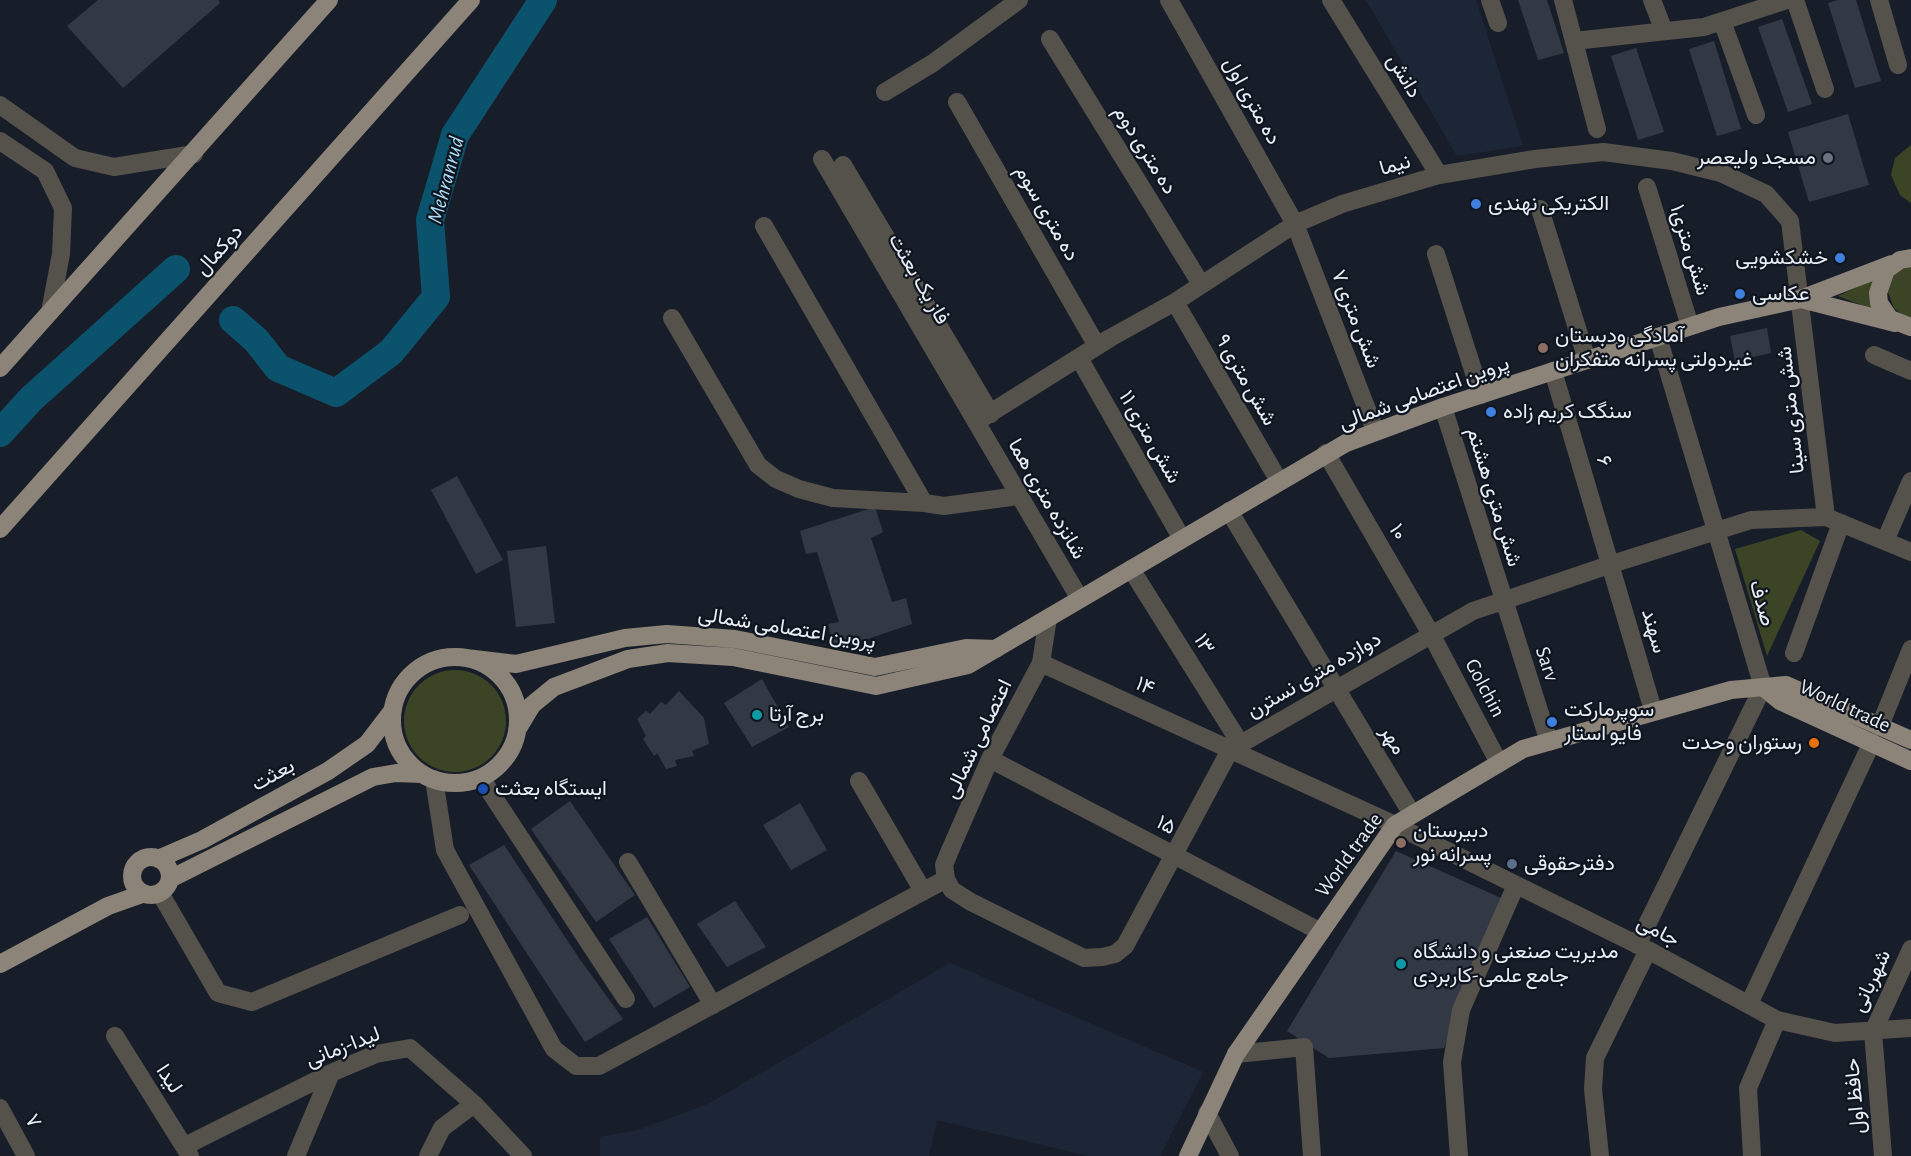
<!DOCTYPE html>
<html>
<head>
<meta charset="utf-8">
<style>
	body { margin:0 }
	canvas { display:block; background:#181e29 }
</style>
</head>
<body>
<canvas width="1911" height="1156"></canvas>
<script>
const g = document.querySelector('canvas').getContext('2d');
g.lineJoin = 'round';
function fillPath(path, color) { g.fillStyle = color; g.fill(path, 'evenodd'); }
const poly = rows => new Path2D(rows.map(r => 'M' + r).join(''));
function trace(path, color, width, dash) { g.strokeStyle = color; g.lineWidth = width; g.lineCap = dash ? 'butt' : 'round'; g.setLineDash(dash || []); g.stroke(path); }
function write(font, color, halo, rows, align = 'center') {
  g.font = font + ' "Alegreya Sans",Vazirmatn,sans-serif'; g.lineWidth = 4.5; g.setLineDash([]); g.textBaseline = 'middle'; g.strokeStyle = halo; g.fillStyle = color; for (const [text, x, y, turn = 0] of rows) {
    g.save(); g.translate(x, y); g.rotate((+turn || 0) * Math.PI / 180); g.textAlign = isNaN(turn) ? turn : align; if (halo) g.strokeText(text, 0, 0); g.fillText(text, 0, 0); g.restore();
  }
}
const built = poly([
	[1366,0,1476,0,1523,146,1457,156],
	[950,963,1203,1072,1160,1156,1089,1156,937,1120,929,1156,600,1156,600,1137,638,1130,708,1104]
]);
const green = poly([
	[1911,145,1911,203,1900,195,1891,175,1895,158],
	[1911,266,1911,317,1900,313,1894,308,1888,292,1893,276,1899,270],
	[1873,280,1874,310,1838,296],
	[1801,530,1820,541,1767,656,1735,549],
	'404 721a51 51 0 1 1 102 0a51 51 0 1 1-102 0Z'
]);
const river = poly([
	[233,320,256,340,278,368,336,393,391,352,436,297,430,220,455,135,543,0],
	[0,433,31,399,176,269]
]);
const building = poly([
	[98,0,218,0,220,3,123,88,67,26],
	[1518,0,1547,0,1564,53,1538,60],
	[1838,0,1856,0,1881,81,1855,88,1828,3],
	[1782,19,1812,104,1788,112,1758,27],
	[1714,41,1741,129,1717,136,1689,49],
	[1636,48,1664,132,1638,140,1611,56],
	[1848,114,1869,185,1809,202,1788,132],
	[1767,328,1771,353,1735,361,1730,336],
	[457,476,503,560,476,574,431,490],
	[875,507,883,532,871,538,892,602,906,598,912,624,835,650,828,624,839,622,817,552,806,554,800,531],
	[546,546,555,623,516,627,507,551],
	[762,679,789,727,752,747,724,703],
	[679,691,704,718,709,744,692,751,694,756,675,760,677,766,666,769,657,753,654,756,643,739,646,736,637,719,646,711,650,714,661,702,666,705],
	[570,801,635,895,596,922,531,829],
	[800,803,827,850,791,870,763,825],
	[504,845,579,958,623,1019,585,1042,469,865],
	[1396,851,1501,898,1444,1048,1329,1058,1287,1031],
	[735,901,766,947,727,967,697,924],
	[647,917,690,987,654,1008,609,939]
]);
const minor = poly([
	[1169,0,1295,224,1375,430],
	[1331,0,1439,175],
	[1490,0,1498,23],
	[1563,0,1597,129],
	[1652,0,1664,31],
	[1795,0,1825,89],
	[1879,0,1898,65],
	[1722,21,1756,115],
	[1050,39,1201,284],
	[1574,41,1704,27,1787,0],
	[885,92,933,63,1019,0],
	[957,102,1097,346],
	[0,105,75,158,114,167,194,154],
	[0,141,45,171,63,208,61,254,50,312],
	[822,159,1080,599],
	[843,165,991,414],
	[1647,187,1690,326],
	[1540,209,1587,360],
	[764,226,924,503,944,506,1018,496],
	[1436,254,1481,395],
	[1175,302,1279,481],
	[672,318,758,465,776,479,799,489,833,498,924,503],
	[1874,355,1911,371],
	[1079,358,1182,539],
	[1553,371,1653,710],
	[1443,407,1549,742],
	[976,422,1110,338,1175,302,1295,224,1342,204,1439,175,1535,159,1603,152,1672,161,1721,173,1766,194,1790,221,1826,517],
	[1326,453,1431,634,1499,763],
	[1229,511,1412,814],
	[1885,541,1911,481],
	[1131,569,1240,743],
	[1048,618,1041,663,990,759,951,848,944,865,946,879,952,890,971,902,1084,958,1102,957,1115,954,1125,946,1230,750,1473,611,1612,564,1751,520,1826,517,1911,552],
	[1794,653,1841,523],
	[1041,663,1395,825,1648,950,1777,1020,1835,1033,1911,1028],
	[1880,726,1911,649],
	[990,759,1321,932],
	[481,778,626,999],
	[434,779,445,850,554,1049,576,1066,599,1066,946,879],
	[859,781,923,891],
	[628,862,713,1005],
	[160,893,218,993,252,1002,460,915],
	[1637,945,1763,687,1658,337],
	[1749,1004,1872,742],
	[115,1036,190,1156],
	[1236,1054,1304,1047,1312,1156],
	[0,1108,26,1156],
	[1207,1113,1230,1156],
	[185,1146,331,1073,376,1054,410,1048,474,1104,523,1156],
	[296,1156,331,1073],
	[428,1156,442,1128,474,1104],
	[1459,1156,1452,1062,1461,1010,1516,885],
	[1600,1156,1593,1089,1595,1058,1648,950],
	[1752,1156,1748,1088,1777,1020],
	[1883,1156,1873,1032,1911,949]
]);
const major = poly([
	[1911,258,1900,260,1886,270,1878,293,1879,303,1890,319,1911,327],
	[1801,299,1895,323],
	[0,368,329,0],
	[0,529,471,0],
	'392 720a63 63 0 1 1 126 0a63 63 0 1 1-126 0Z',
	[466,658,516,664,625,638,667,634,735,639,875,667,966,648,996,649],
	[1763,687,1780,701,1911,761],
	[517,730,532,705,554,687,628,659,668,653,733,657,876,686,968,665,1346,443,1443,407,1719,317,1801,299,1892,264],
	'132 876a19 19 0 1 1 38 0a19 19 0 1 1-38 0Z',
	[158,859,202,840,328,771,367,744,393,710],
	[170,879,373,777,396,773,422,774],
	[0,964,108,906,142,894],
	[1188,1156,1236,1054,1395,825,1523,749,1731,690,1786,685,1911,740]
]);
const markers = [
	[1828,158,6,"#6b7280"],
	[1476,204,6,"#3f7fe0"],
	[1840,258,6,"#3f7fe0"],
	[1740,294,6,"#3f7fe0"],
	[1543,348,6,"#8d6e63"],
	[1491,412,6,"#3f7fe0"],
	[757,715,6,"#0f9aa8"],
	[1552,722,6,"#3f7fe0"],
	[1814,743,6,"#e8710a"],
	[483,789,6,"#1a4fb4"],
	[1401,843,6,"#8d6e63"],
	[1512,864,6,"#5c6f8a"],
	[1401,964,6,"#0f9aa8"]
];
const streetNames = [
	["دانش",1404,76,59],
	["ده متری اول",1252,101,61],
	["ده متری دوم",1145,150,58],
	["نیما",1395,165,-16],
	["ده متری سوم",1047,213,60],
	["دوکمال",219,250,-48],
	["شش متری۱",1690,250,73],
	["فاز یک بعثت",919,279,60],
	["۷ شش متری",1356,319,69],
	["۹ شش متری",1246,380,60],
	["پروین اعتصامی شمالی",1424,393,-20],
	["شش متری سینا",1791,410,-96],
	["۱۱ شش متری",1150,437,60],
	["۶",1604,461,73],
	["شش متری هشتم",1494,497,73],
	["شانزده متری هما",1047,499,60],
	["۱۰",1398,532,60],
	["صدف",1762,603,74],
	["پروین اعتصامی شمالی",787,628,9],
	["سهند",1654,631,74],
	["۱۳",1204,644,58],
	["Sarv",1547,664,72],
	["دوازده متری نسترن",1314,675,-30],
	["۱۴",1145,686,25],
	["Golchin",1485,688,62],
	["World trade",1845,706,25],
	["اعتصامی شمالی",978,739,-64],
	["مهر",1393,740,59],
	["بعثت",273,775,-29],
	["۱۵",1166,825,28],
	["World trade",1349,855,-54],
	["جامی",1658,931,27],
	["شهربانی",1871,981,-65],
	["لیدا-زمانی",343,1047,-21],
	["لیدا",169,1079,57],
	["حافظ اول",1855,1096,-95],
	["۷",33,1121,61]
];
const poiNames = [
	["مسجد ولیعصر",1816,158,"right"],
	["الکتریکی نهندی",1488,204],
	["خشکشویی",1828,258,"right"],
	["عکاسی",1752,294],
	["آمادگی ودبستان",1555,336],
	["غیردولتی پسرانه متفکران",1555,360],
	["سنگک کریم زاده",1503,412],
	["سوپرمارکت",1564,710],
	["فایو استار",1564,734],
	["برج آرتا",769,715],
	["رستوران وحدت",1802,743,"right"],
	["ایستگاه بعثت",495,789],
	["دبیرستان",1413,831],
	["پسرانه نور",1413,855],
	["دفترحقوقی",1524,864],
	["مدیریت صنعنی و دانشگاه",1413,952],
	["جامع علمی-کاربردی",1413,976]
];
const waterNames = [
	["Mehranrud",446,180,-75]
];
fillPath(built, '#1d2637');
fillPath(green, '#3b4425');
trace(river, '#0b526d', 28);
fillPath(building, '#323945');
trace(minor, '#55514b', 18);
trace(major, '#8c8478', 18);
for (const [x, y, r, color] of markers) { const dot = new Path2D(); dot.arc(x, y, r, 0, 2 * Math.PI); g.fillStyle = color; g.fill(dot); trace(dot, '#0f151f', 2); }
write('21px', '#e9eef6', '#0f151f', streetNames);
write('21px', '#e9eef6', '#0f151f', poiNames, 'left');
write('italic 22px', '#a9ddf7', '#0f151f', waterNames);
</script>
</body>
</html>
